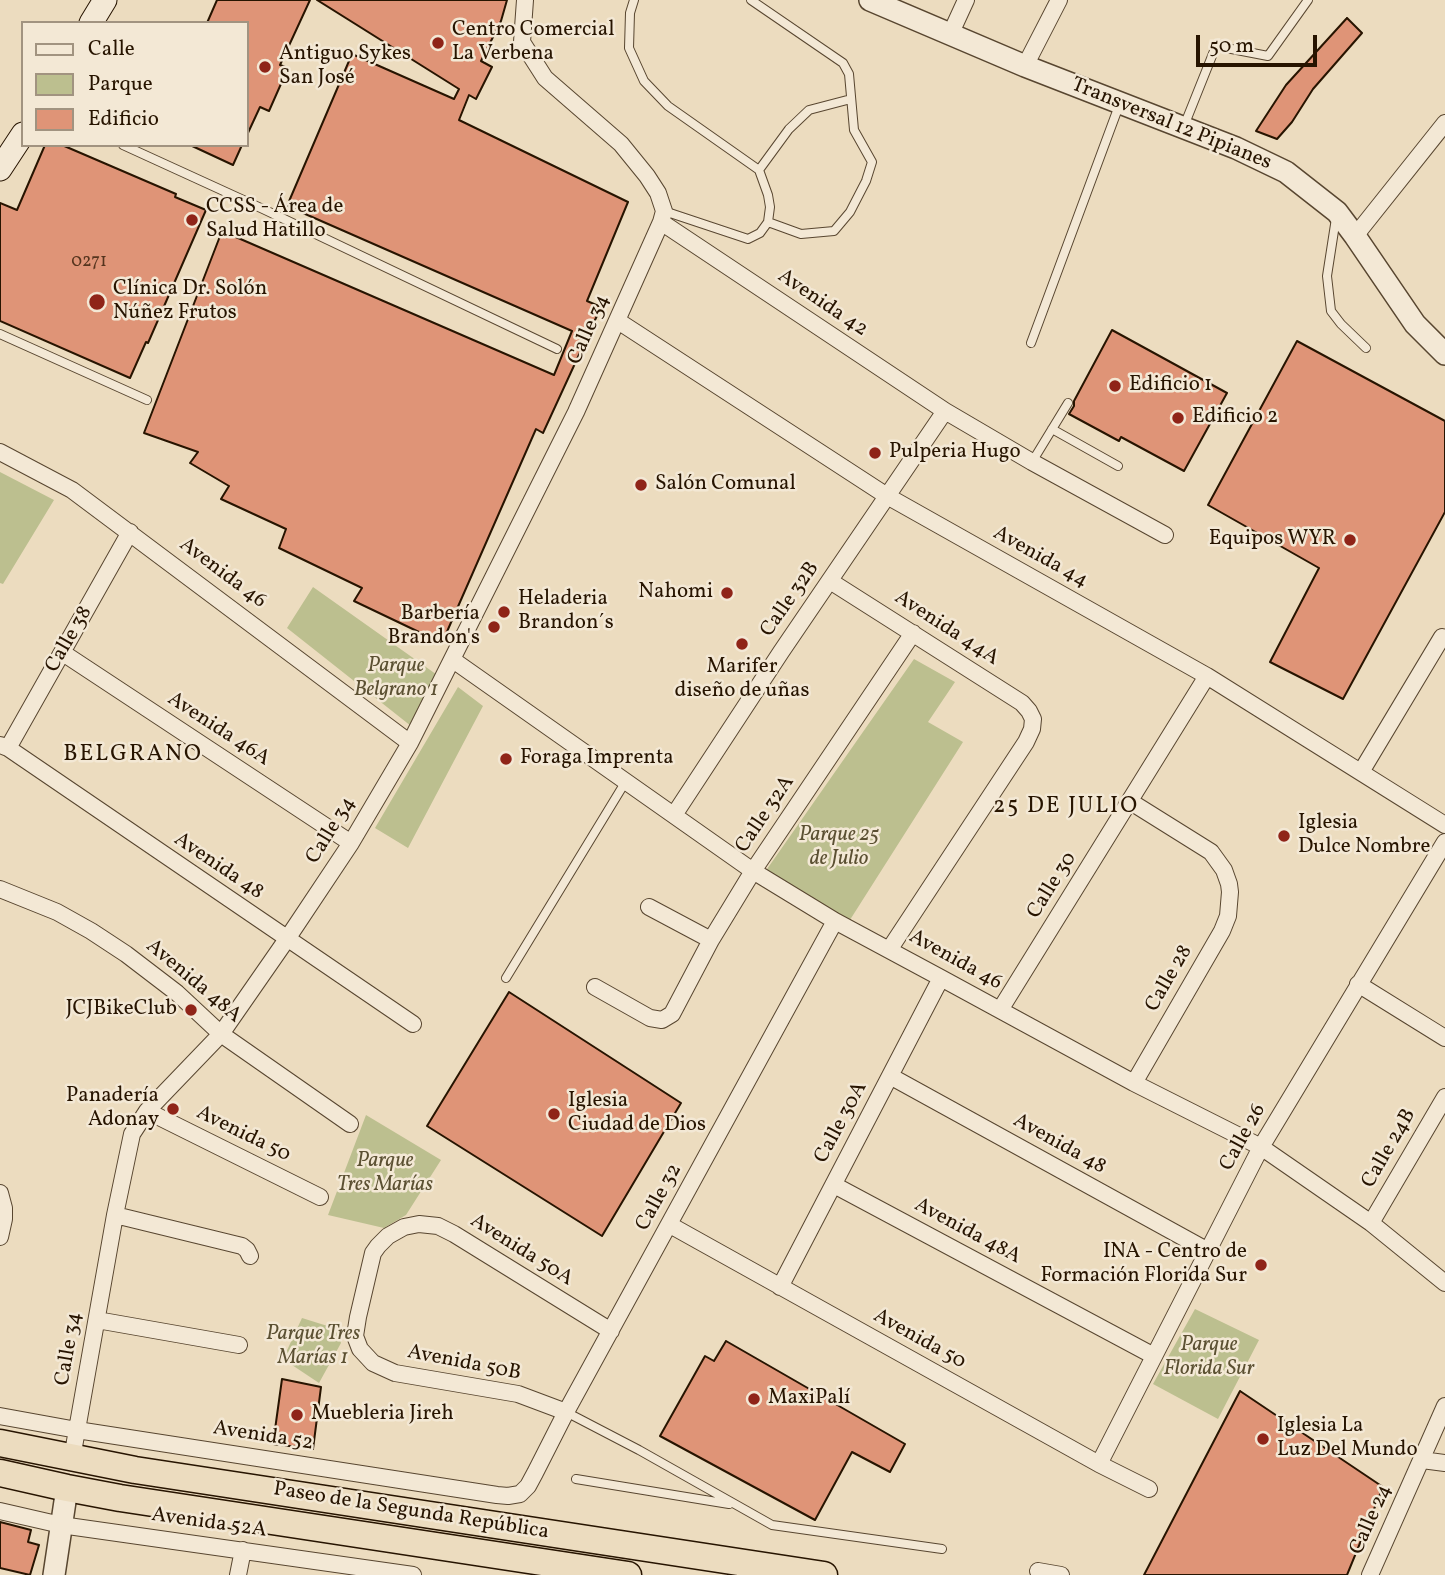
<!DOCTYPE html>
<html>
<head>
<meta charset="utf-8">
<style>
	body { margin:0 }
	#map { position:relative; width:1445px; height:1575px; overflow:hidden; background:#ecdcbf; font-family:Vollkorn,serif }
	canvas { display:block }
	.legend { position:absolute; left:21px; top:21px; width:228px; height:126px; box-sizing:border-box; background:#f3e8d5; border:2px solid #a19380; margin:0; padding:9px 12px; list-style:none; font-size:21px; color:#271400 }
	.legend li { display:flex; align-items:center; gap:14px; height:35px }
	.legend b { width:35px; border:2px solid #a19380 }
	.scale { position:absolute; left:1196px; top:35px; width:121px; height:32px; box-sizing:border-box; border:4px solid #271400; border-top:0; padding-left:9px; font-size:21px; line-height:24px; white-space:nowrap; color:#271400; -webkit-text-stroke:5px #f3e8d5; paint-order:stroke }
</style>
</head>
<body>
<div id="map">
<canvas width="1445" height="1575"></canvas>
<ul class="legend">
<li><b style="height:9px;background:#f3e8d5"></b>Calle</li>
<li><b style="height:19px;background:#bcbf8f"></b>Parque</li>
<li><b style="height:19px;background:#df9477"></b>Edificio</li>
</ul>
<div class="scale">50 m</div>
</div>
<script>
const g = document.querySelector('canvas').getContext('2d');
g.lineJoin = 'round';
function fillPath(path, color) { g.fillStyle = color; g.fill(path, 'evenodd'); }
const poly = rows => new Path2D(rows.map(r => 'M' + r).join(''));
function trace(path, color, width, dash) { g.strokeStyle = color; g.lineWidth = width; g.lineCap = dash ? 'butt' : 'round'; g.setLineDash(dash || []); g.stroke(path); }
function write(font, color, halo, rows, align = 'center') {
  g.font = font + ' Vollkorn,serif'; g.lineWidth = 5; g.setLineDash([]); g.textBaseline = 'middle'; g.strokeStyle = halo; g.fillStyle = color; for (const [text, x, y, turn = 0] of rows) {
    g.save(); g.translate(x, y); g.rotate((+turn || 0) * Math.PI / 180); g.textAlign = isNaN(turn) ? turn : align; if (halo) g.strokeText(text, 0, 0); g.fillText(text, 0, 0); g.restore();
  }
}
const green = poly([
	[0,472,54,500,3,584,0,583],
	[313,587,440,677,411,726,287,628],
	[914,659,955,682,928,722,963,742,848,923,765,872],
	[458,687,483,706,408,848,375,828],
	[366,1115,441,1160,406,1215,384,1228,328,1215],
	[1195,1309,1259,1340,1218,1419,1153,1384],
	[302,1318,337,1329,341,1343,319,1383,283,1359]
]);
const building = poly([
	[217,0,310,0,280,65,288,68,269,111,260,107,247,135,247,23,207,23,217,0],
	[317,0,507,0,501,21,481,61,492,67,476,99,469,95,459,120,628,202,587,301,601,307,543,433,536,429,442,643,354,601,362,588,279,548,286,529,221,499,229,486,190,463,198,452,144,433,222,231,554,375,572,331,287,206,352,54,454,99,459,89,317,0],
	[1347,18,1362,33,1313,89,1292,122,1277,139,1256,131,1286,85,1347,18],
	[45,145,62,145,176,194,175,197,206,210,148,343,146,342,130,378,0,321,0,203,17,210,45,145],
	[190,145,242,145,233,165,190,145],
	[1112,330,1227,393,1184,471,1121,437,1119,441,1069,414,1074,406,1074,401,1112,330],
	[1297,341,1445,421,1445,512,1343,699,1270,662,1319,568,1208,505,1297,341],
	[509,992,681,1103,602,1236,427,1126,509,992],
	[726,1341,905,1444,890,1472,852,1452,815,1520,660,1436,705,1356,714,1361,726,1341],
	[282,1379,321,1387,313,1449,273,1444,282,1379],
	[1240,1391,1383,1487,1347,1575,1144,1575,1240,1391],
	[0,1522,31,1530,28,1542,39,1545,30,1575,0,1568,0,1522]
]);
const service = poly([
	[634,0,630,13,629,48,644,81,668,106,759,170,768,195,770,207,768,222,760,233,748,239,664,211],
	[751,0,843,63,849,74,854,130,872,162,866,181,850,212,834,231,801,234,768,222],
	[1184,126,1216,46,1268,56,1308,0],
	[123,145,263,209,557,349],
	[759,170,789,129,809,110,851,99],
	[1336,218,1327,276,1331,311,1341,324,1366,348],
	[0,334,147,400],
	[1031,343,1120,103],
	[1052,429,1118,466],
	[1032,462,1068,403],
	[506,978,626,781],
	[566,1412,639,1450,772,1525,942,1549],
	[576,1479,729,1504]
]);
const minor = poly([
	[525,0,522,42,545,78,621,144,647,176,658,193,664,211,661,222,945,411,1032,462,1165,535],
	[950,35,966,0],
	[1025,66,1059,0],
	[1355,236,1445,123],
	[618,321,887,496,1207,676,1445,825],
	[0,452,72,490,410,743],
	[830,581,1022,703,1029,711,1033,719,1032,729,1026,742,889,950],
	[63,653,351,843],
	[453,660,753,871,835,921,941,978,1134,1083,1261,1147,1371,1223,1445,1283],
	[0,745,8,748,413,1024],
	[8,748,130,532],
	[1361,772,1442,637],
	[1131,802,1211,852,1224,870,1229,884,1230,892,1228,916,1222,931,1134,1083],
	[674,815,781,652,945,411],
	[0,889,57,912,91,931,126,954,177,993,221,1034,350,1124],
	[649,907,711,940],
	[1358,984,1445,1038],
	[595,987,650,1018,662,1020,672,1014,711,940,753,871,913,633],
	[1000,1010,1207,676],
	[890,1076,1208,1251],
	[147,1111,320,1197],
	[834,1185,1154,1356],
	[0,1193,4,1208,4,1219,0,1237],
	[115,1215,242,1246,247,1250,250,1256],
	[1371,1223,1445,1097],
	[670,1225,1099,1464,1149,1489],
	[780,1287,941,978],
	[97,1320,239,1345],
	[566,1412,518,1394,395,1373,373,1363,360,1349,355,1336,358,1317,373,1253,378,1246,388,1236,404,1227,419,1224,438,1226,454,1234,611,1331],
	[0,1416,77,1430,497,1495,508,1496,520,1494,528,1486,535,1473,566,1412,835,921],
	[72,1458,115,1215,132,1134,147,1111,221,1034,287,939,351,843,410,743,576,412,661,222],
	[1422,1460,1445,1463],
	[1099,1464,1261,1147,1445,842],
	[0,1511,61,1525,413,1575],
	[1038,1571,1061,1575],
	[238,1575,243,1550],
	[1370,1575,1445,1406]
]);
const tertiary = poly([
	[870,0,1025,66,1236,148,1286,172,1337,212,1355,236,1415,324,1445,354],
	[54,1575,67,1488]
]);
const secondary = poly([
	[91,23,105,0],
	[0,169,23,134]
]);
const trunk = poly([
	[0,1443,135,1470,824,1575],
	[0,1473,67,1488,120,1498,628,1575]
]);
const markers = [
	[438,43,7,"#8f2418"],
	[265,67,7,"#8f2418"],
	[192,220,7,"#8f2418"],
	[97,302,9,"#8f2418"],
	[1115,386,7,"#8f2418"],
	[1178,418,7,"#8f2418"],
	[875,453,7,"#8f2418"],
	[641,485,7,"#8f2418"],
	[1350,540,7,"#8f2418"],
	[727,593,7,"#8f2418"],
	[504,612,7,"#8f2418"],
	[494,627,7,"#8f2418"],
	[742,644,7,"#8f2418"],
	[506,759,7,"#8f2418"],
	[1284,836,7,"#8f2418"],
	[191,1010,7,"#8f2418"],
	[173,1109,7,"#8f2418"],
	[554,1114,7,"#8f2418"],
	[1261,1265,7,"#8f2418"],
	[754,1399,7,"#8f2418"],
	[297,1415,7,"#8f2418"],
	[1263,1439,7,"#8f2418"]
];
const numberNames = [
	["0271",89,263]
];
const poiNames = [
	["Centro Comercial",452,31],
	["La Verbena",452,55],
	["Antiguo Sykes",279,55],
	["San José",279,79],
	["CCSS - Área de",206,208],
	["Salud Hatillo",206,232],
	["Clínica Dr. Solón",113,290],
	["Núñez Frutos",113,314],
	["Edificio 1",1129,386],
	["Edificio 2",1192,418],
	["Pulperia Hugo",889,453],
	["Salón Comunal",655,485],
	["Equipos WYR",1336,540,"right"],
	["Nahomi",713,593,"right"],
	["Heladeria",518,600],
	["Brandon´s",518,624],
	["Barbería",480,615,"right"],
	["Brandon's",480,639,"right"],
	["Marifer",742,668,"center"],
	["diseño de uñas",742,692,"center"],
	["Foraga Imprenta",520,759],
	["Iglesia",1298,824],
	["Dulce Nombre",1298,848],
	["JCJBikeClub",177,1010,"right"],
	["Panadería",159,1097,"right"],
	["Adonay",159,1121,"right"],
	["Iglesia",568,1102],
	["Ciudad de Dios",568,1126],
	["INA - Centro de",1247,1253,"right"],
	["Formación Florida Sur",1247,1277,"right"],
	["MaxiPalí",768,1399],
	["Muebleria Jireh",311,1415],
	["Iglesia La",1277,1427],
	["Luz Del Mundo",1277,1451]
];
const streetNames = [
	["Transversal 12 Pipianes",1171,125,22],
	["Avenida 42",822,304,34],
	["Calle 34",590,330,-66],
	["Avenida 44",1040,558,29],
	["Avenida 46",222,574,37],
	["Calle 32B",791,600,-55],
	["Avenida 44A",946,629,33],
	["Calle 38",70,640,-60],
	["Avenida 46A",218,730,33],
	["Calle 32A",766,815,-56],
	["Calle 34",332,831,-58],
	["Avenida 48",218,867,34],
	["Calle 30",1053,886,-58],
	["Avenida 46",955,961,29],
	["Calle 28",1170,979,-60],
	["Avenida 48A",193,982,40],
	["Calle 30A",842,1123,-62],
	["Avenida 50",243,1135,26],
	["Calle 26",1244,1138,-61],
	["Avenida 48",1059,1145,29],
	["Calle 24B",1390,1149,-60],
	["Calle 32",660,1198,-61],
	["Avenida 48A",967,1232,28],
	["Avenida 50A",521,1251,32],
	["Avenida 50",919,1340,29],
	["Calle 34",70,1349,-80],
	["Avenida 50B",464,1364,11],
	["Avenida 52",263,1437,9],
	["Paseo de la Segunda República",411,1512,9],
	["Calle 24",1372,1520,-66],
	["Avenida 52A",209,1524,8]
];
const parkNames = [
	["Parque",396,667],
	["Belgrano 1",396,691],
	["Parque 25",839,836],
	["de Julio",839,860],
	["Parque",385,1162],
	["Tres Marías",385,1186],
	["Parque Tres",313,1335],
	["Marías 1",313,1359],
	["Parque",1209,1346],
	["Florida Sur",1209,1370]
];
const neighbourhoodNames = [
	["BELGRANO",133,756],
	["25 DE JULIO",1066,808]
];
fillPath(green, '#bcbf8f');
fillPath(building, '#df9477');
trace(building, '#271400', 2);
trace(service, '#584630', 10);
trace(minor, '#584630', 18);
trace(tertiary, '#584630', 24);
trace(secondary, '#271400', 25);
trace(trunk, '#271400', 29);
trace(service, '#f3e8d5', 8);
trace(minor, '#f3e8d5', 16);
trace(tertiary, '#f3e8d5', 21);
trace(secondary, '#f3e8d5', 23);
trace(trunk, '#ecdcbf', 26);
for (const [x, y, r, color] of markers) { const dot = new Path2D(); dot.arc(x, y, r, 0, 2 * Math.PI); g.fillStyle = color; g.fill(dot); trace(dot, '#f3e8d5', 2.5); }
write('18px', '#55341e', null, numberNames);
write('21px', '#271400', '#f3e8d5', poiNames, 'left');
write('21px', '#271400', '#f3e8d5', streetNames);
write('italic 21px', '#5b5032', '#f3e8d5', parkNames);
g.letterSpacing = '2px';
write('23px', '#271400', '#f3e8d5', neighbourhoodNames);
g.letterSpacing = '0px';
</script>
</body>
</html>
